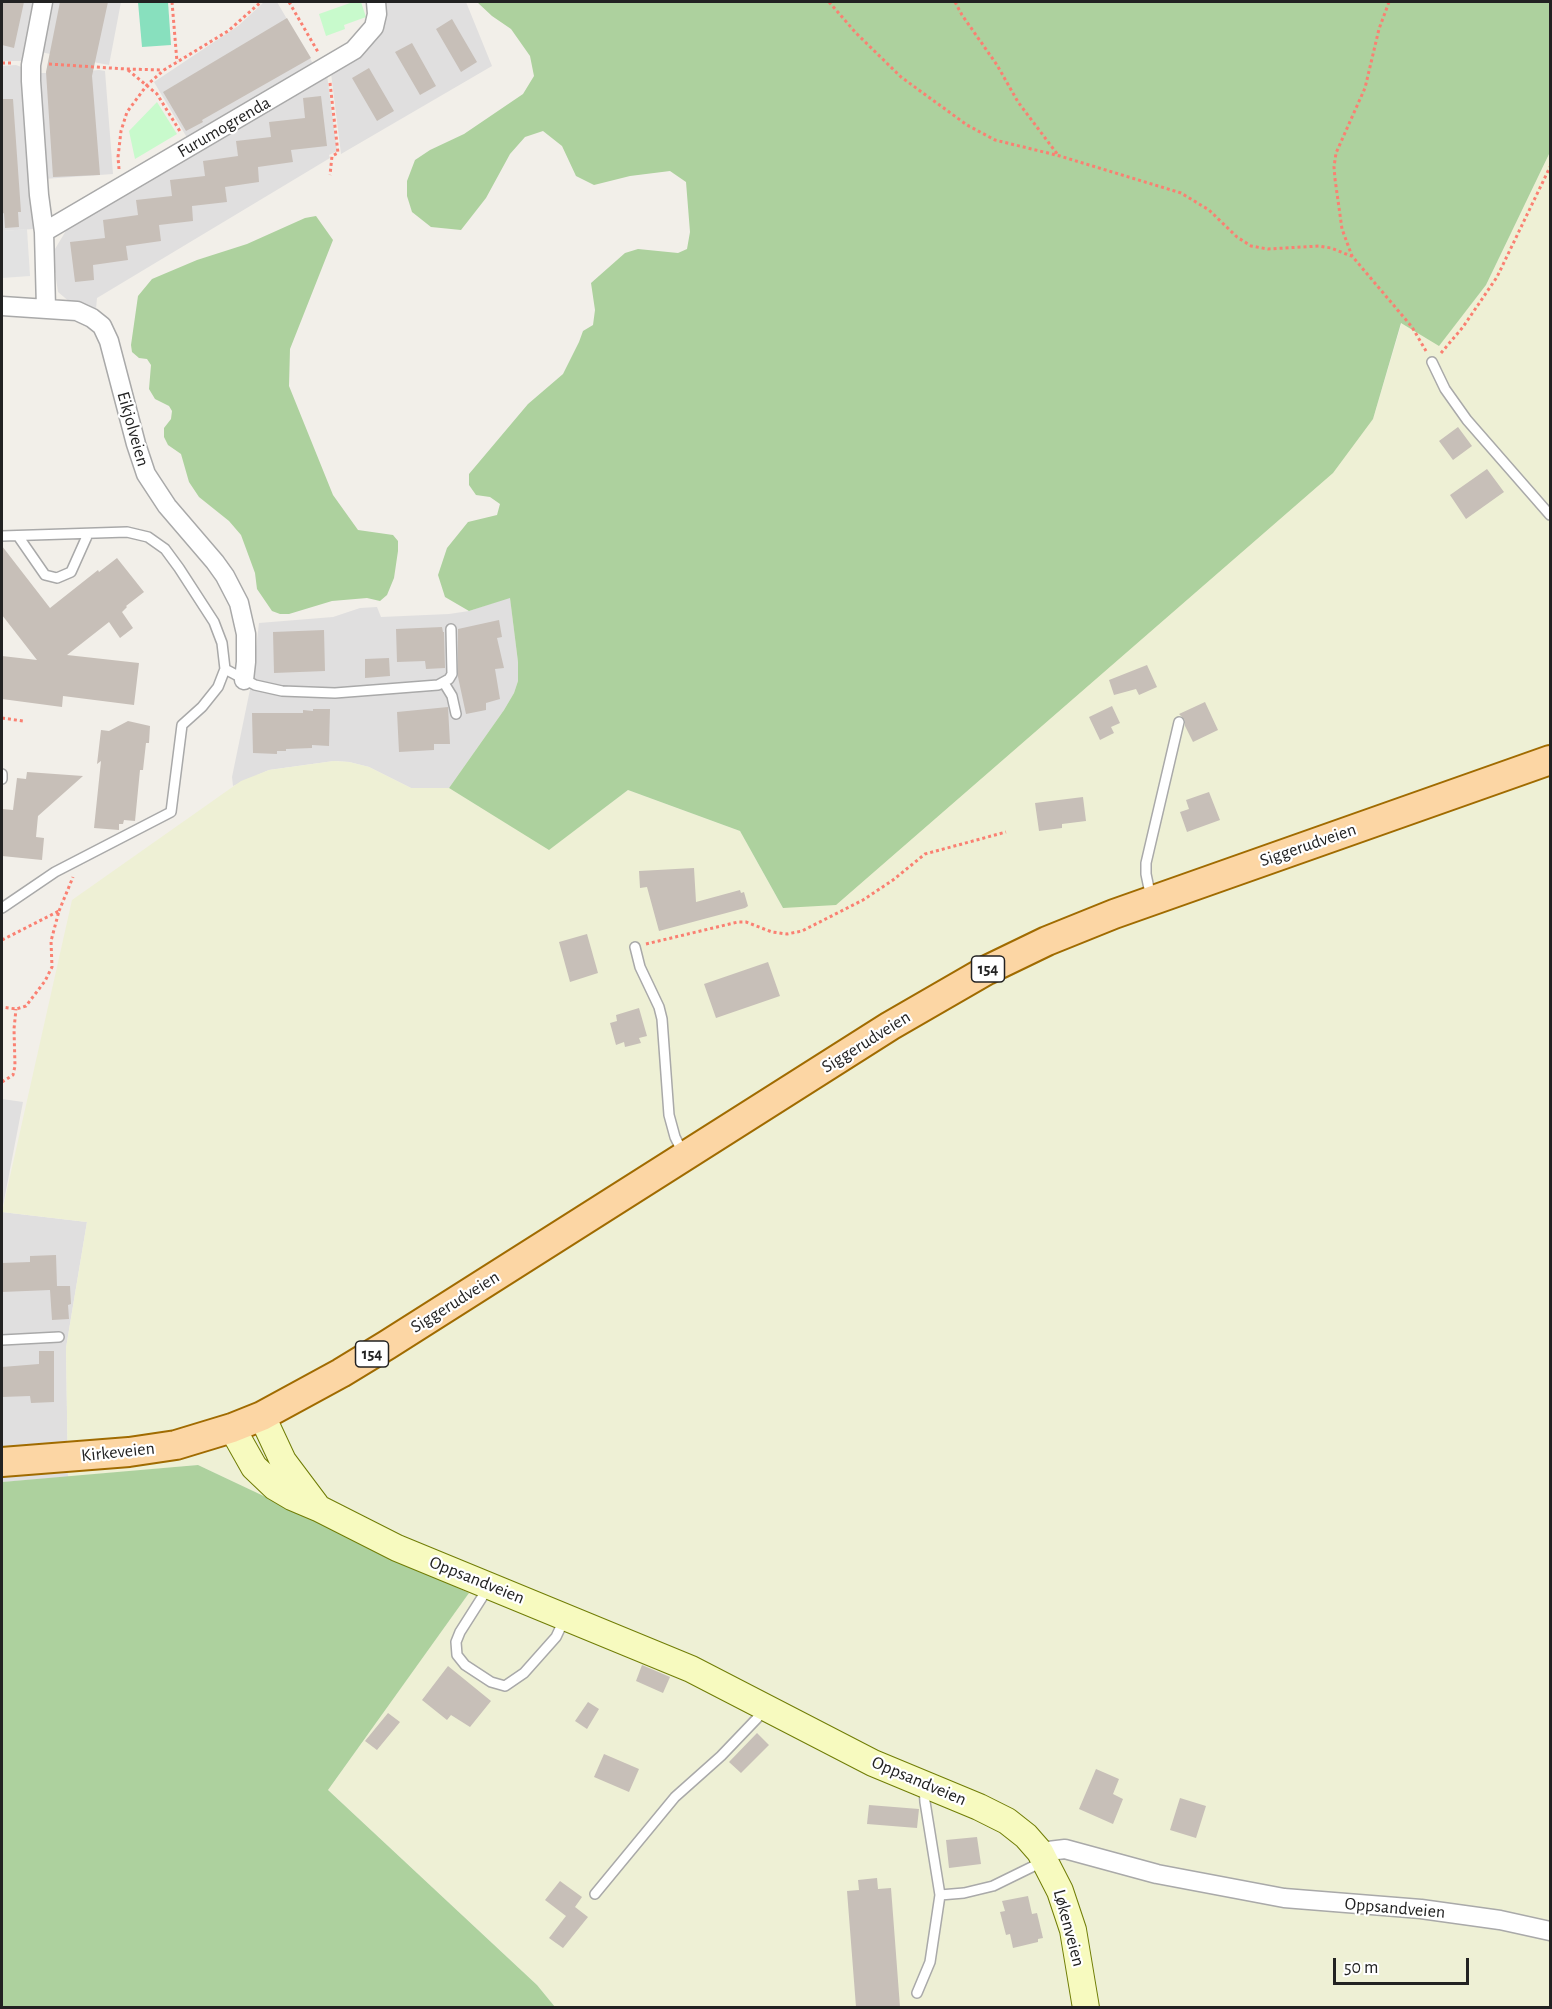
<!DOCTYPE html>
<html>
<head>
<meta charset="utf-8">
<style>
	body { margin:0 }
	#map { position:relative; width:1552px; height:2009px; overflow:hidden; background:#f2efe9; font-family:"Alegreya Sans",sans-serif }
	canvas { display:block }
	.frame { position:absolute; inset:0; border:3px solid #222; pointer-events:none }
	.scale { position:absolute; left:1333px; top:1958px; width:136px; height:27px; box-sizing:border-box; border:3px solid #222; border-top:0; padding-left:8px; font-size:18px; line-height:21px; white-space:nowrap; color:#222; -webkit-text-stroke:4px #fff; paint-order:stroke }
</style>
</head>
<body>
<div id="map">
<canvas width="1552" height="2009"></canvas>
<div class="frame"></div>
<div class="scale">50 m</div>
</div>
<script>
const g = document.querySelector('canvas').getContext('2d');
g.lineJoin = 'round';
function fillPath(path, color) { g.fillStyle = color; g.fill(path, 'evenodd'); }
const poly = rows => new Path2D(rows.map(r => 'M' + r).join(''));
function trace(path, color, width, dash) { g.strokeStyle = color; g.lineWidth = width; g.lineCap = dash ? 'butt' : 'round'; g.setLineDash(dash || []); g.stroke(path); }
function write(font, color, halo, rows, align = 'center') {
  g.font = font + ' "Alegreya Sans",sans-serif'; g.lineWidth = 4.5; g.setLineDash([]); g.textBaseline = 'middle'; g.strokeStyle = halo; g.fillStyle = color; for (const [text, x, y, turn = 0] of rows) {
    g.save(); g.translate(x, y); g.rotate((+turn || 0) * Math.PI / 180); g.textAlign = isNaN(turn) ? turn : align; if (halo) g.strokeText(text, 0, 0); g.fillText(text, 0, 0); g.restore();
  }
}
const residential = poly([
	[2,2,37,2,25,61,2,61],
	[50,2,121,2,109,65,40,52],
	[264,2,277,2,315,67,189,141,154,82,238,26],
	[384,2,466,2,492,66,341,154,331,73,360,55,376,39,380,31],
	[16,65,24,68,34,229,2,231,2,66],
	[99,70,105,71,113,174,44,179,37,73,67,73],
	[327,75,337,151,329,155,330,158,97,298,96,309,93,310,71,303,58,292,54,265,55,249,67,229],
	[510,597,518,662,518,681,514,693,504,710,449,788,411,788,369,767,349,762,334,761,269,770,233,786,232,777,253,675,259,623,333,617,360,608,377,607,381,617,449,614,469,611],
	[2,1099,23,1102,2,1211],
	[2,1212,87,1222,66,1348,68,1477,2,1482]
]);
const farmland = poly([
	[1550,152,1550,2007,555,2007,537,1985,328,1790,468,1594,198,1465,68,1477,66,1348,87,1222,2,1212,72,900,241,781,269,770,334,761,349,762,369,767,411,788,449,788,549,849,628,790,740,831,783,908,1373,419,1402,322,1439,345,1486,285]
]);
const forest = poly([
	[477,2,1550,2,1550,152,1486,285,1439,346,1401,323,1373,419,1333,473,836,905,783,908,740,831,628,790,549,850,449,788,504,710,514,693,518,681,518,662,510,598,469,611,445,597,438,575,447,548,468,522,497,515,500,504,490,497,476,495,469,485,469,474,528,404,563,374,579,342,583,331,593,325,595,310,591,283,625,253,638,249,678,253,687,249,690,232,686,182,670,171,630,176,594,185,576,176,562,146,543,131,525,137,510,154,486,198,461,230,431,227,412,212,407,196,407,181,415,160,430,150,464,134,523,94,534,76,530,56,511,29,492,16],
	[316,216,333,240,290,349,289,386,333,495,358,530,393,535,398,541,398,551,394,578,387,595,380,601,367,598,332,601,289,614,280,614,272,611,257,589,255,573,241,535,229,521,199,497,189,482,181,454,168,445,164,437,164,428,171,419,172,411,169,406,155,399,149,389,151,365,147,359,139,358,132,352,131,345,138,296,152,279,197,260,247,244,305,218],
	[198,1465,469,1593,328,1790,537,1985,555,2007,2,2008,2,1482]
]);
const park = poly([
	[353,2,361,2,366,17,344,25,345,29,326,36,319,14],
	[157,102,177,134,135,159,129,131]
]);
const pitch = poly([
	[138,2,168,2,171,45,142,47]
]);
const parking = poly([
	[27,229,30,276,2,278,2,231]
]);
const building = poly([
	[2,2,24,2,14,48,2,45],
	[60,2,108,2,92,76,100,175,53,177,46,72],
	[287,18,311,58,202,120,203,122,186,131,163,92],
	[452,19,477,62,461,72,436,29],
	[412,43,436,86,420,95,395,52],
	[369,68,394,111,377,121,352,78],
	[321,96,327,146,291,150,293,162,258,167,259,182,225,187,227,202,192,206,193,221,159,225,161,241,126,246,128,260,93,265,94,280,75,282,70,242,105,238,103,220,138,215,136,200,172,196,170,180,205,176,203,161,238,156,236,141,271,137,269,122,305,118,303,98],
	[2,99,13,99,21,212,18,212,19,227,5,228,4,213,2,214],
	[1458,427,1472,446,1453,460,1439,441],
	[1487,469,1504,492,1466,519,1450,495],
	[2,546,50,608,98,570,99,572,117,558,144,592,126,606,127,607,122,612,133,628,120,638,109,622,67,655,139,663,134,705,63,696,62,707,2,699,2,656,37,660,2,615],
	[499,620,502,637,497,638,504,668,495,669,500,699,486,703,486,710,466,714,458,677,458,629],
	[442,627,443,632,444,632,445,668,426,669,425,661,397,662,396,629],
	[324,630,325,671,274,673,273,632],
	[389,658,390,676,365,678,365,659],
	[1147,665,1157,687,1139,695,1136,689,1114,695,1109,680],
	[1205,702,1218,730,1193,742,1185,726,1185,720,1179,714],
	[1112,706,1120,723,1111,727,1114,733,1100,740,1089,717],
	[448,707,450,744,434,744,434,750,399,752,397,712],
	[313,709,330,709,329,746,312,745,312,748,286,749,286,751,277,751,277,754,253,753,252,713,303,713,303,710,313,711],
	[128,721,150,726,149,743,146,743,143,770,140,770,135,821,124,820,123,824,119,824,119,830,94,828,101,761,97,764,101,730,109,731],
	[27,772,83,776,38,816,36,837,44,838,42,860,2,856,2,809,13,810,17,778,26,779],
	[1209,792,1220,820,1187,832,1180,812,1189,809,1186,800],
	[1083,797,1086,821,1062,824,1062,828,1039,831,1035,803],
	[694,868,696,902,740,890,741,893,744,892,748,906,745,908,659,931,647,887,640,888,639,871],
	[587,934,598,973,570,982,559,942],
	[768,962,780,996,716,1018,704,984],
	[639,1008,647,1036,639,1038,641,1043,625,1047,624,1042,616,1045,610,1023,617,1021,616,1015],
	[56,1255,57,1286,70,1286,71,1304,68,1305,69,1319,52,1320,50,1290,2,1292,2,1263,30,1262,30,1256],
	[39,1351,54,1351,54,1402,31,1403,30,1396,2,1397,2,1367,39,1364],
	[642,1665,670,1677,663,1693,636,1681],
	[448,1666,491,1701,470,1727,451,1715,447,1720,422,1700],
	[588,1702,599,1709,587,1729,575,1721],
	[388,1713,400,1722,377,1750,365,1741],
	[757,1733,769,1745,741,1773,729,1762],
	[604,1754,639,1769,629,1792,594,1777],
	[1096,1769,1119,1779,1113,1794,1123,1799,1113,1824,1079,1809],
	[1180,1798,1206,1806,1196,1838,1170,1830],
	[869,1805,919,1809,917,1828,867,1824],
	[977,1837,981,1864,949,1868,946,1840],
	[877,1878,878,1889,891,1888,900,2007,856,2007,847,1891,859,1890,858,1880],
	[560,1881,582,1897,575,1907,588,1917,563,1948,549,1938,566,1916,545,1900],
	[1028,1896,1032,1914,1037,1913,1043,1938,1038,1939,1038,1942,1013,1948,1010,1934,1006,1935,1000,1912,1005,1911,1002,1901]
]);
const path = poly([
	[172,2,177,62],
	[289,2,318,52],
	[829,2,856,33,901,77,967,125,995,140,1060,156,1181,193,1209,210,1237,237,1251,246,1268,249,1319,246,1331,248,1351,256],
	[955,2,962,15,997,65,1018,102,1058,155],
	[1389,2,1379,29,1365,88,1336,153,1334,167,1335,179,1342,229,1352,256,1412,327,1426,351],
	[2,63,13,63],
	[49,64,126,69,162,70],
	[128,70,157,94,181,133],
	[330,83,338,153,332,156,330,175],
	[119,169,118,157,121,131,127,112,147,85,164,70,228,31,261,2],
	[1441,353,1463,327,1497,277,1550,167],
	[2,718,23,721],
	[59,911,73,877],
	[2,940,59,911,51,941,52,967,45,981,26,1006,16,1009,2,1007],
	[646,944,738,922,746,922,772,932,787,934,802,931,863,900,893,880,925,854,1006,832],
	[2,1082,13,1075,15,1066,14,1029,16,1009]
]);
const service = poly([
	[1432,362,1445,389,1467,420,1550,515],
	[2,536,127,532,148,537,165,549,179,568,214,622,222,643,225,669,218,687,202,707,182,725,171,812,55,872,2,908],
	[18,536,45,575,57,578,71,572,88,534],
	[225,669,255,685,282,691,335,693,438,685,449,679,452,674,451,629],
	[444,683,452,696,456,714],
	[2,774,2,779],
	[1151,898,1146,874,1146,863,1179,722],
	[635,947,640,967,659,1007,662,1019,669,1115,675,1137,684,1155],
	[2,1340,59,1337],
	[488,1588,460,1632,456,1642,457,1655,465,1665,491,1682,505,1686,524,1673,556,1637,565,1618],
	[595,1894,675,1797,721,1756,766,1709],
	[940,1895,964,1893,993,1886,1042,1862],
	[917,1993,930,1962,940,1895,925,1802,924,1787]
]);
const minor = poly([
	[43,2,31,65,31,81,39,195,44,232,46,308],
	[44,232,354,50,374,27,377,14,376,2],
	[2,306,77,311,92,318,102,326,109,341,136,444,146,474,167,506,215,562,225,576,239,603,246,634,246,662,244,680],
	[1040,1852,1065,1849,1157,1874,1284,1898,1421,1909,1500,1920,1550,1931]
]);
const secondary = poly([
	[262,1416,283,1461,316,1505],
	[232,1428,254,1467,275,1487,292,1497,318,1508,397,1548,691,1669,873,1763,979,1807,1007,1821,1026,1836,1040,1852,1060,1891,1073,1930,1086,2008]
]);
const primary = poly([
	[2,1462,129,1452,176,1445,232,1428,262,1416,341,1373,387,1345,890,1026,987,970,1047,941,1114,914,1550,760]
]);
const shields = [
	[988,969,33],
	[372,1354,33]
];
const shieldNames = [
	["154",988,969],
	["154",372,1354]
];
const streetNames = [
	["Furumogrenda",224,127,-30],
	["Eikjolveien",133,429,74],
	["Siggerudveien",1308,845,-19],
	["Siggerudveien",866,1042,-32],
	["Siggerudveien",455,1302,-32],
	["Kirkeveien",118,1452,-6],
	["Oppsandveien",477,1580,22],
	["Oppsandveien",919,1781,23],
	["Oppsandveien",1395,1908,5],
	["Løkenveien",1069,1928,75]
];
fillPath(residential, '#e0dfdf');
fillPath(farmland, '#eef0d5');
fillPath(forest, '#add19e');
fillPath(park, '#c8facc');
fillPath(pitch, '#88e0be');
fillPath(parking, '#e2e2e2');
fillPath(building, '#c7bfb8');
trace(service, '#a9a9a9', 12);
trace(minor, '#a9a9a9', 21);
trace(secondary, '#707d05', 28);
trace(primary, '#a06b00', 32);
trace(path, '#fa8072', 3, [3, 3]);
trace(service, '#fff', 9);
trace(minor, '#fff', 18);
trace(secondary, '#f7fabf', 26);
trace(primary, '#fcd6a4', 28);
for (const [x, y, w] of shields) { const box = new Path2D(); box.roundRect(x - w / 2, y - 13, w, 26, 4.5); g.fillStyle = '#fff'; g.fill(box); trace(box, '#222', 1.5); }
write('bold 16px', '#222', null, shieldNames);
write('18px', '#222', '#fff', streetNames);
</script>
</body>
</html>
